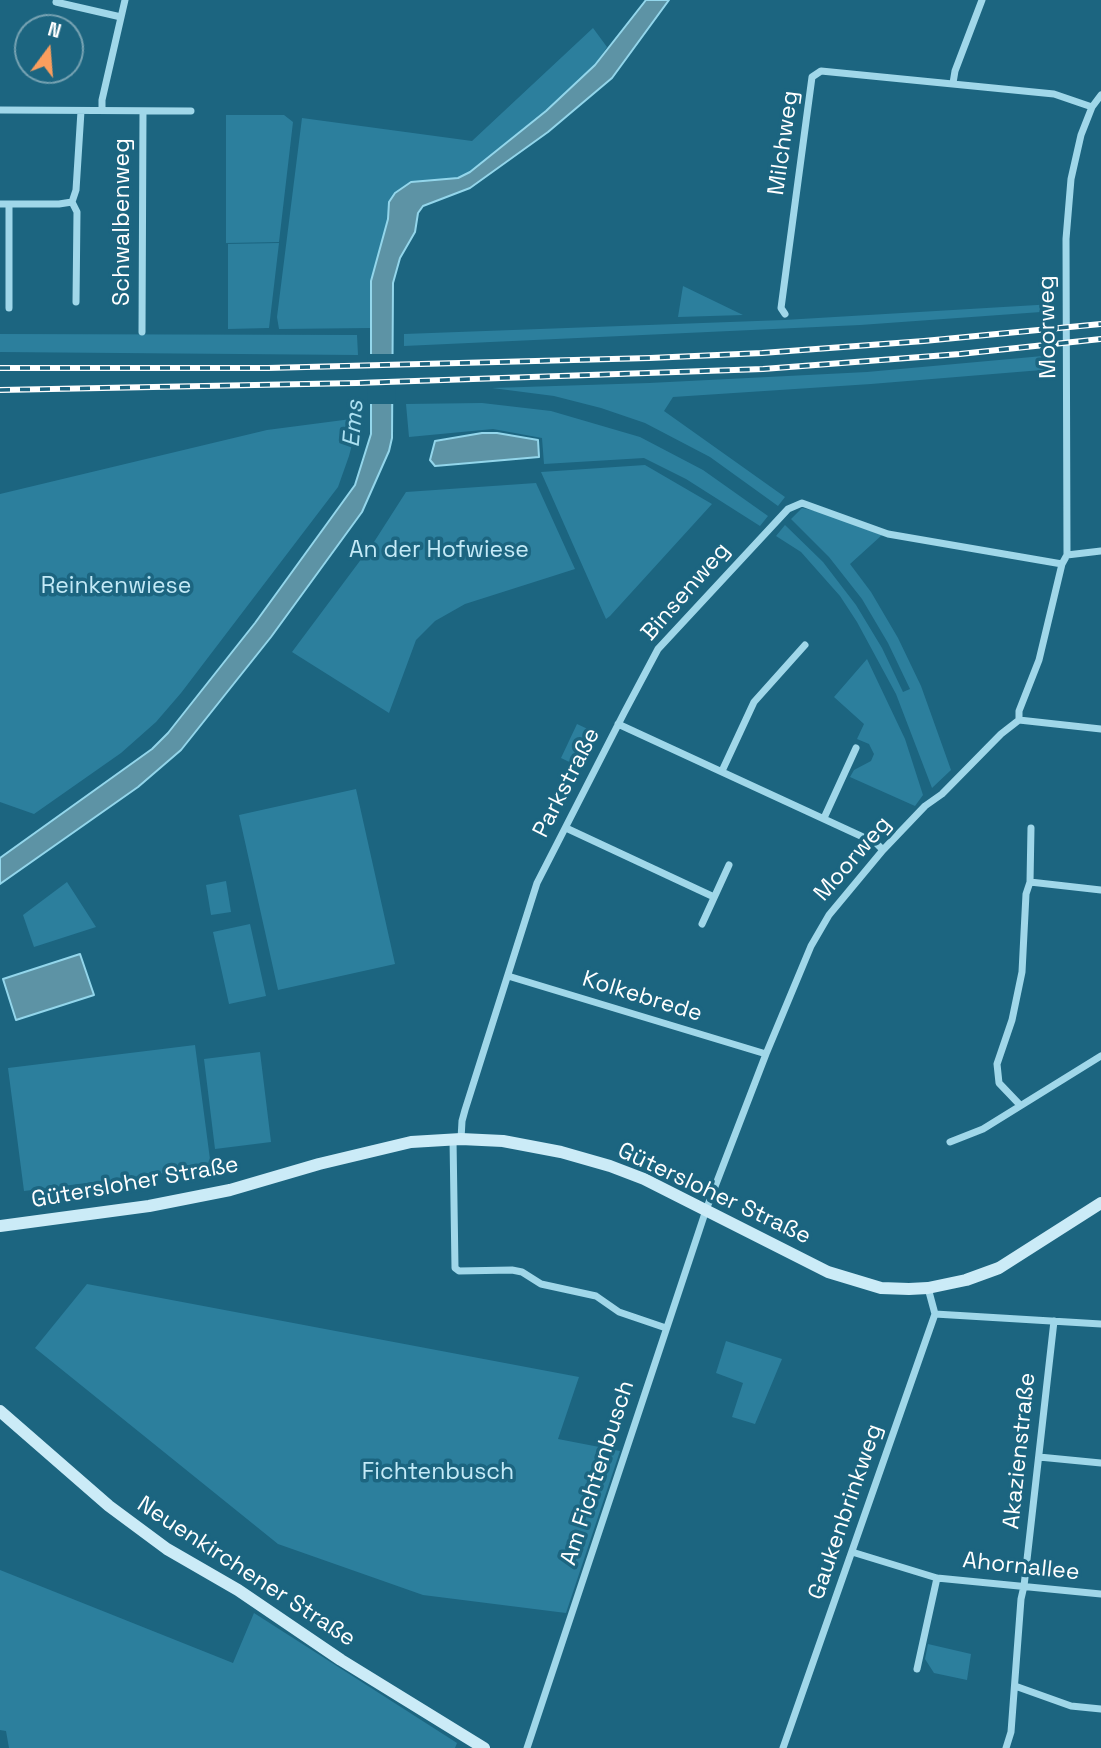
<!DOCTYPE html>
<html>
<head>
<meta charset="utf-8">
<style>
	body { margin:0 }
	#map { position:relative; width:1101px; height:1748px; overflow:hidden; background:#1c6580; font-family:"Space Grotesk",sans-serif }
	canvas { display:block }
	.north { position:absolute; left:14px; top:14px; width:70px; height:70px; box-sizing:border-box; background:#1c6580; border:2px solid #77a3b3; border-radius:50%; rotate:16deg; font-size:19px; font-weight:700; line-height:28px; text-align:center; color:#fff }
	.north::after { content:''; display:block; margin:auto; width:24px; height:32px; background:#fa9e5e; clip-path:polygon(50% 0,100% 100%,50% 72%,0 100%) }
</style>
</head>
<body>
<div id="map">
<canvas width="1101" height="1748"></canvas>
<div class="north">N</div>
</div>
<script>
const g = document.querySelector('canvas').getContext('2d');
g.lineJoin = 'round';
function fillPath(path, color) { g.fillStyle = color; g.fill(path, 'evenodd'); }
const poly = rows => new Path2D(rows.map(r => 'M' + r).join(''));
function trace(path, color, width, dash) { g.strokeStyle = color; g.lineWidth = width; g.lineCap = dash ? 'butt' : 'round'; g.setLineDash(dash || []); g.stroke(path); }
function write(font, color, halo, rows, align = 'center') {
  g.font = font + ' "Space Grotesk",sans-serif'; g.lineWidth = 7; g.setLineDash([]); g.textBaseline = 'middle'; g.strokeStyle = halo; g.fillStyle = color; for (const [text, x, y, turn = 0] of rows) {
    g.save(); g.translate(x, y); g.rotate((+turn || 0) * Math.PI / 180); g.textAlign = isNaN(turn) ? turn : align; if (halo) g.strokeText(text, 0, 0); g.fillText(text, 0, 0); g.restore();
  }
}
const green = poly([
	[593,28,607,47,595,65,546,111,470,172,458,178,411,182,395,193,389,202,388,219,371,281,370,328,279,329,277,317,302,118,472,141],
	[226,115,284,115,293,122,279,242,226,243],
	[279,243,269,328,228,329,228,244],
	[683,286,743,315,678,317],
	[1054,304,1055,311,860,325,404,346,404,334,784,320],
	[0,334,357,335,358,355,0,352],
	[1054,355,1054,369,871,384,673,397,664,411,785,497,778,506,710,457,645,423,601,408,554,396,492,388,649,383,867,372],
	[482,403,551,411,640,437,703,470,768,516,760,526,686,479,644,458,544,464,542,438,493,429,409,437,406,404],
	[359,418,349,456,338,487,181,693,156,722,121,753,34,814,0,802,0,494,267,430],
	[645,465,712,504,610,616,606,619,541,472],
	[536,483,575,569,465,604,435,621,416,640,389,713,292,652,374,542,406,492],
	[802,508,820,512,882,535,850,564,871,592,898,638,921,686,951,770,932,788,896,694,857,622,840,596,801,552,776,536,785,525,823,562,856,605,882,648,903,692,910,689,888,643,862,599,829,557,791,519],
	[867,659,905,739,923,795,915,806,850,777,854,770,871,761,874,754,869,744,857,739,864,724,834,697],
	[577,724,592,731,590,734,598,738,584,769,561,758],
	[356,789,395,964,278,990,239,815],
	[226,881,231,912,211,915,206,885],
	[67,882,96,927,34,947,23,915],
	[250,924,266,996,229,1004,213,932],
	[195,1045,211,1167,24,1191,8,1068],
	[260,1052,271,1142,215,1149,204,1059],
	[87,1284,579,1377,558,1439,620,1451,566,1613,423,1595,278,1544,35,1348],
	[726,1341,782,1359,755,1424,732,1417,743,1383,716,1373],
	[0,1570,233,1663,254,1613,457,1743,455,1748,9,1748,6,1731,0,1730],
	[928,1644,971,1654,967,1680,934,1673,925,1659]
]);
const water = poly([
	[646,0,669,0,612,78,548,132,470,188,423,206,418,213,415,232,400,258,393,283,392,438,389,451,362,512,271,637,181,750,138,787,0,884,0,858,152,749,168,733,255,623,355,485,371,434,371,281,388,219,389,202,395,193,411,182,458,178,470,172,546,111,595,65,646,0],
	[482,433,497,433,538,440,539,457,435,466,430,460,435,441,482,433],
	[80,954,94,995,16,1020,3,979,80,954]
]);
const pier = poly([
	[367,354,396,354,395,404,368,404]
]);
const minor = poly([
	[56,2,121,17],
	[953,83,955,71,982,0],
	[0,110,191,111],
	[102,110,102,100,125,0],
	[72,202,77,212,76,302],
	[0,204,59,204,72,202,76,190,81,111],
	[9,308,9,204],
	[785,314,781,308,812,77,821,71,1054,94,1092,107],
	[142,332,143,111],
	[1067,555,1101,551],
	[1019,720,1019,711,1039,660,1062,564,1067,555,1066,239,1071,179,1081,135,1092,107,1101,95],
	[1019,720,1101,729],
	[618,724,876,843,883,850],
	[722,771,754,702,805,645],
	[824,818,856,748],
	[566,828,714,897],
	[1030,882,1101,890],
	[702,924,729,865],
	[508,976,766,1054],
	[1020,1105,999,1083,997,1064,1012,1020,1022,972,1026,894,1030,882,1031,828],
	[453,1139,455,1268,459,1271,512,1270,522,1272,541,1284,596,1296,619,1312,666,1328],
	[461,1139,462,1121,465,1110,537,883,624,713,658,649,788,509,802,503,888,534,1062,564],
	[950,1142,983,1129,1101,1056],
	[935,1314,1101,1324],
	[1039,1457,1101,1463],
	[852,1552,937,1578,1101,1594],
	[917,1669,937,1578],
	[1015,1686,1071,1706,1101,1709],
	[527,1748,706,1210,766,1054,811,946,829,915,883,850,925,806,942,794,1001,734,1019,720],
	[783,1748,935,1314,928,1288],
	[1006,1748,1011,1732,1021,1599,1024,1586,1054,1321]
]);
const secondary = poly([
	[0,1226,149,1206,230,1190,319,1164,411,1142,461,1139,503,1141,561,1152,610,1166,644,1179,828,1272,881,1288,909,1289,928,1288,966,1280,999,1268,1101,1203],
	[0,1411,109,1506,167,1549,238,1590,341,1660,484,1748]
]);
const rail = poly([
	[0,368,268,368,650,358,762,353,924,341,1101,324],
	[0,390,357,383,763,369,960,354,1101,339]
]);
const streetNames = [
	["Milchweg",784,143,-82],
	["Schwalbenweg",123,222,-90],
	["Moorweg",1048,327,-91],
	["Binsenweg",686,592,-49],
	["Parkstraße",567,783,-63],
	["Moorweg",853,859,-49],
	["Kolkebrede",642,997,17],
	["Gütersloher Straße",135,1183,-10],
	["Gütersloher Straße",714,1194,25],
	["Akazienstraße",1020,1451,-84],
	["Am Fichtenbusch",598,1473,-72],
	["Gaukenbrinkweg",846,1512,-71],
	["Ahornallee",1021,1567,6],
	["Neuenkirchener Straße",246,1572,33]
];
const parkNames = [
	["An der Hofwiese",439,551],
	["Reinkenwiese",116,587],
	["Fichtenbusch",438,1473]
];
const waterNames = [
	["Ems",354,424,-85]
];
fillPath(green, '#2c7f9d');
fillPath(water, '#5d93a5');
trace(water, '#93d6eb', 2);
fillPath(pier, '#1c6580');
trace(minor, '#a0d7e9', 7);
trace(secondary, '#cbebf7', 12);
trace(rail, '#fff', 6);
trace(rail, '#1c6580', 3.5, [10]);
write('23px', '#fff', '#1c6580', streetNames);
write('23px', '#c4eaf7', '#1c6580', parkNames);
write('italic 24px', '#abe0f1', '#1c6580', waterNames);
</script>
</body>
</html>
